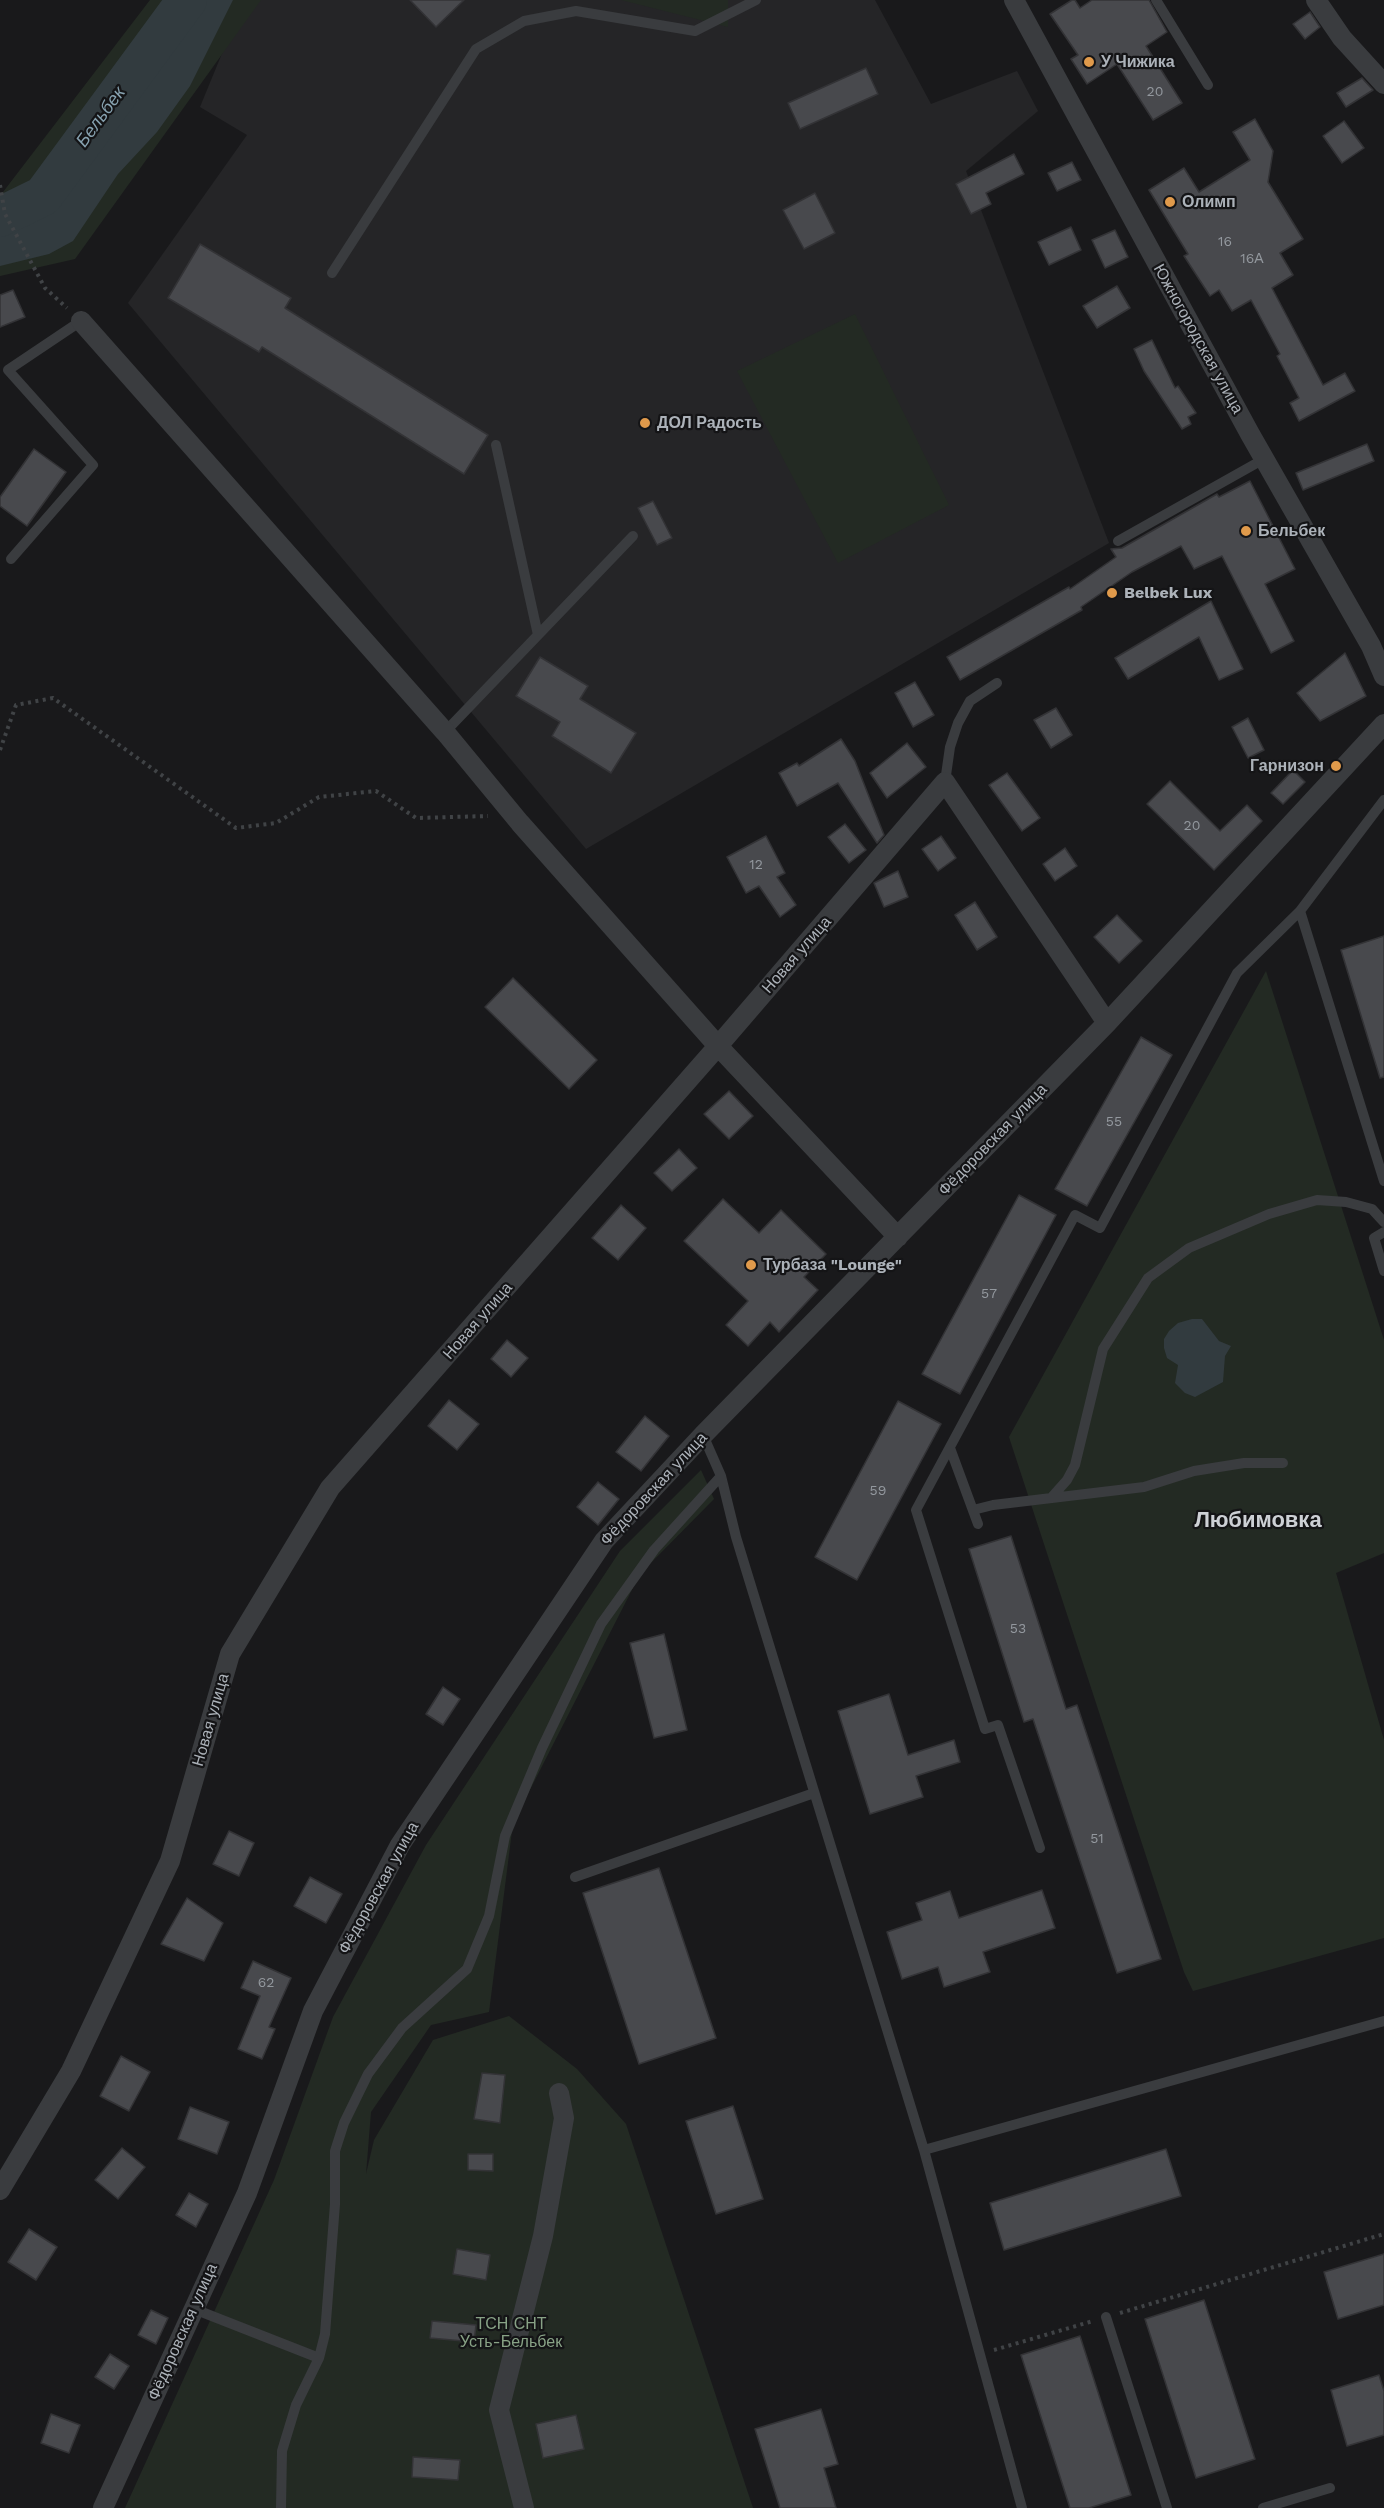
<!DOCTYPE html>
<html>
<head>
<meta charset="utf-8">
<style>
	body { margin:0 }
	canvas { display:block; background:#19191b }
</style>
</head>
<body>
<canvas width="1384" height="2508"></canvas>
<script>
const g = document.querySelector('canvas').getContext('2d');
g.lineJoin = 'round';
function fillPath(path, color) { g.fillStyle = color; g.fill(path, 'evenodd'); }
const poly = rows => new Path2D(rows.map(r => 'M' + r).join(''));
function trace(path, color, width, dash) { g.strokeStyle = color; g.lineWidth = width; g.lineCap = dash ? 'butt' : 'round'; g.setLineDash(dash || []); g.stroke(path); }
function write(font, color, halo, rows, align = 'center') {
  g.font = font + ' "Work Sans",sans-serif'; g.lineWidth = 4.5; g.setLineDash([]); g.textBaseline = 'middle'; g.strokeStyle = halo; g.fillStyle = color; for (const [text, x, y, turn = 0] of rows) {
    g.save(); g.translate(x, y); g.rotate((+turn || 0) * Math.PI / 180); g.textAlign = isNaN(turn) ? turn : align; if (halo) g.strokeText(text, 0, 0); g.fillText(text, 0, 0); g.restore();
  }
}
const built = poly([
	[244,0,875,0,931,104,1017,71,1038,111,966,171,1109,543,586,849,128,303,247,135,200,107]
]);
const green = poly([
	[150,0,261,0,75,259,0,276,0,196],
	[621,0,728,0,728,27],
	[855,314,949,505,838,563,737,371],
	[1266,971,1384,1340,1384,1553,1336,1573,1384,1740,1384,1938,1193,1991,1184,1972,1009,1437],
	[701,1470,714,1499,640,1574,513,1823,489,2012,431,2025,371,2112,366,2174,374,2140,433,2040,509,2016,577,2069,626,2124,753,2508,125,2508,274,2180,333,2017,426,1845,620,1551]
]);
const water = poly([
	[187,0,233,0,190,86,157,132,118,174,73,241,49,254,0,266,0,217,43,196],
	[1192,1319,1202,1319,1219,1341,1231,1346,1225,1356,1223,1382,1195,1397,1185,1393,1175,1383,1178,1365,1167,1358,1164,1348,1164,1339,1169,1331,1178,1323]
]);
const river = poly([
	[0,217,43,196,187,0]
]);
const building = poly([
	[410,0,464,0,436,27,410,0],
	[1072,0,1075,0,1080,8,1092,0,1149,0,1167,32,1146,46,1182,103,1153,120,1117,64,1087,84,1071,59,1078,55,1050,14,1072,0],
	[1310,12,1320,27,1305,39,1293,24,1310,12],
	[866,68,878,94,800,129,788,103,866,68],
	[1362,78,1373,90,1346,107,1337,93,1362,78],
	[1255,119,1273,151,1268,182,1303,239,1280,253,1293,275,1272,288,1323,385,1345,373,1355,391,1299,421,1290,403,1299,398,1277,356,1280,354,1251,300,1232,311,1219,290,1210,296,1184,256,1188,254,1149,190,1184,168,1199,192,1250,160,1233,132,1255,119],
	[1344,121,1364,148,1342,163,1323,136,1344,121],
	[1014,154,1024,174,986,193,991,204,971,214,956,184,1014,154],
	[1072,162,1081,180,1057,191,1048,173,1072,162],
	[815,193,835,233,804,249,783,210,815,193],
	[1071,227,1081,250,1049,265,1038,242,1071,227],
	[1115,230,1128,257,1105,268,1092,240,1115,230],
	[200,244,291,298,285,308,488,435,464,474,262,347,259,352,168,298,200,244],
	[1117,286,1130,308,1097,328,1083,306,1117,286],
	[13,290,25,317,0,327,0,295,13,290],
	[1152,340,1175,388,1178,386,1196,413,1188,417,1191,424,1182,429,1144,371,1134,349,1152,340],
	[1367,444,1374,461,1303,490,1296,473,1367,444],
	[34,449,66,472,27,526,0,506,0,497,34,449],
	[1250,481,1295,569,1265,584,1294,641,1271,653,1222,556,1194,569,1181,546,1132,572,1081,607,1082,610,960,680,947,657,1069,587,1070,589,1116,557,1111,549,1122,548,1217,494,1219,497,1250,481],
	[653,501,672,538,657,545,638,508,653,501],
	[1211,601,1243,669,1219,680,1199,637,1128,679,1115,658,1211,601],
	[1345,653,1366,696,1320,721,1297,693,1345,653],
	[540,657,588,686,580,699,636,733,611,773,552,736,560,722,516,696,540,657],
	[915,682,934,715,913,727,895,693,915,682],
	[1056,708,1072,735,1051,748,1034,720,1056,708],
	[1248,718,1264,750,1248,758,1232,727,1248,718],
	[841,739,855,761,884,835,877,843,838,783,797,806,779,773,797,763,799,766,841,739],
	[907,743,926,767,887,798,870,773,907,743],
	[1293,770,1305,782,1283,804,1271,793,1293,770],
	[1007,773,1040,818,1022,831,989,785,1007,773],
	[1170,781,1220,831,1247,805,1262,821,1214,870,1147,804,1170,781],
	[845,824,866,850,849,863,828,837,845,824],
	[766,836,785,873,777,877,796,905,780,917,759,886,746,893,727,857,766,836],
	[941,836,956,858,938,871,922,849,941,836],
	[1065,848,1077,866,1055,881,1043,864,1065,848],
	[898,871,908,897,884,907,874,883,898,871],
	[975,902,997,937,977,950,955,915,975,902],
	[1117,915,1142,941,1119,963,1094,937,1117,915],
	[1384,936,1384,1077,1380,1078,1341,950,1384,936],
	[513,978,597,1060,569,1089,485,1007,513,978],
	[1141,1037,1172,1055,1087,1206,1055,1189,1141,1037],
	[729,1091,753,1116,729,1139,704,1114,729,1091],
	[679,1149,697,1168,672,1191,654,1173,679,1149],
	[1019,1195,1056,1215,960,1394,922,1374,1019,1195],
	[723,1199,759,1233,781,1210,826,1254,804,1277,818,1290,779,1332,770,1322,748,1346,726,1325,748,1301,684,1241,723,1199],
	[621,1205,646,1228,618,1260,592,1238,621,1205],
	[507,1340,528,1358,511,1377,491,1359,507,1340],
	[449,1400,479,1424,457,1450,428,1426,449,1400],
	[898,1401,941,1424,857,1580,815,1557,898,1401],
	[645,1416,669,1436,641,1471,616,1452,645,1416],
	[598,1482,619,1499,598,1525,577,1507,598,1482],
	[1011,1536,1066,1709,1077,1705,1161,1959,1117,1973,1033,1719,1024,1722,969,1549,1011,1536],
	[664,1634,687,1730,654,1738,630,1643,664,1634],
	[443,1687,460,1699,443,1725,426,1714,443,1687],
	[889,1694,908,1755,954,1740,960,1762,916,1776,923,1797,870,1814,838,1711,889,1694],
	[229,1831,254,1843,239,1876,213,1864,229,1831],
	[659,1868,716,2038,639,2064,583,1893,659,1868],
	[310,1877,342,1894,326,1923,294,1906,310,1877],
	[1042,1890,1055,1928,983,1952,990,1972,944,1987,938,1967,902,1979,887,1932,922,1920,916,1903,950,1891,959,1918,1042,1890],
	[187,1898,223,1923,204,1961,161,1944,187,1898],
	[253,1961,291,1978,269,2027,275,2029,262,2059,238,2049,260,1996,241,1988,253,1961],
	[121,2056,150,2072,129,2111,100,2096,121,2056],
	[482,2073,505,2075,500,2123,474,2119,482,2073],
	[733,2106,763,2199,716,2214,686,2121,733,2106],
	[190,2107,229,2122,217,2154,178,2139,190,2107],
	[122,2148,145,2167,118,2199,95,2180,122,2148],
	[1166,2149,1181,2196,1004,2250,990,2203,1166,2149],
	[468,2154,493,2154,493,2171,468,2170,468,2154],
	[189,2193,208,2204,196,2227,176,2215,189,2193],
	[29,2229,57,2247,36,2280,8,2262,29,2229],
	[457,2249,490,2255,486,2280,453,2274,457,2249],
	[1384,2254,1384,2305,1338,2319,1324,2272,1384,2254],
	[1204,2300,1255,2459,1196,2478,1145,2319,1204,2300],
	[151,2310,168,2318,156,2344,138,2335,151,2310],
	[432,2321,476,2325,474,2342,430,2338,432,2321],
	[1080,2336,1131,2495,1089,2508,1070,2508,1021,2355,1080,2336],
	[110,2354,129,2366,114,2389,95,2377,110,2354],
	[1379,2375,1384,2391,1384,2435,1347,2446,1331,2390,1379,2375],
	[821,2409,838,2464,824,2468,836,2508,780,2508,755,2429,821,2409],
	[51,2414,80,2425,69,2453,41,2443,51,2414],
	[576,2415,584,2449,543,2458,536,2424,576,2415],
	[413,2457,460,2460,458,2480,412,2477,413,2457]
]);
const path = poly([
	[0,185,5,214,45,288,67,308],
	[0,750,16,705,53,698,236,828,276,823,319,797,376,791,416,818,488,816],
	[1120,2313,1384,2234],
	[994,2350,1093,2321]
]);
const lane = poly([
	[1156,0,1208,85],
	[332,273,476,49,524,21,576,11,695,31,756,0],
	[496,445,538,635],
	[1118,541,1264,459],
	[11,559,93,465,8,370,81,321],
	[445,732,633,536],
	[945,782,950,747,958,723,970,701,997,683],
	[1300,911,1384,1181],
	[1384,1232,1374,1238,1384,1271],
	[703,1435,721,1476,736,1537,924,2150,1384,2021],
	[950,1448,978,1524],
	[1051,1498,1067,1480,1075,1465,1103,1349,1148,1278,1189,1248,1269,1214,1317,1200,1346,1202,1372,1209,1384,1222],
	[973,1510,993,1505,1144,1487,1194,1471,1244,1463,1283,1463],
	[1040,1848,998,1725,985,1729,916,1510,1075,1215,1100,1228,1237,973,1300,911,1384,800],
	[575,1877,814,1793],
	[924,2150,1022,2508],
	[194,2309,319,2358,296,2405,282,2451,281,2508],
	[1106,2317,1167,2508],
	[319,2358,325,2334,335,2204,335,2151,344,2123,368,2074,402,2028,467,1969,489,1916,505,1836,542,1748,601,1624,654,1550,721,1476],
	[1263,2508,1330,2488]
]);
const street = poly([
	[1014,0,1250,434,1371,646,1384,676],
	[1316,0,1342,38,1384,84],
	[81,321,445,732,520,823,718,1046,898,1237],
	[0,2190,71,2071,170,1861,230,1654,330,1488,718,1046,945,782,1107,1023],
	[103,2508,247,2193,313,2011,400,1845,604,1541,703,1435,1107,1023,1384,724],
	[524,2508,499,2410,543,2236,564,2118,559,2093]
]);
const markers = [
	[1089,62,6,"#e09a4b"],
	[1170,202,6,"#e09a4b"],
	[645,423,6,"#e09a4b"],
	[1246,531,6,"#e09a4b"],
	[1112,593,6,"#e09a4b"],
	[1336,766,6,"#e09a4b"],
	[751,1265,6,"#e09a4b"]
];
const numberNames = [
	["20",1155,92],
	["16",1225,242],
	["16А",1252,259],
	["20",1192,826],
	["12",756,865],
	["55",1114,1122],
	["57",989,1294],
	["59",878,1491],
	["53",1018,1629],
	["51",1097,1839],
	["62",266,1983]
];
const poiNames = [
	["У Чижика",1101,62],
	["Олимп",1182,202],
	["ДОЛ Радость",657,423],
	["Бельбек",1258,531],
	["Belbek Lux",1124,593],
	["Гарнизон",1324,766,"right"],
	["Турбаза \"Lounge\"",763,1265]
];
const streetNames = [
	["Южногородская улица",1198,339,61],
	["Новая улица",797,955,-49],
	["Фёдоровская улица",993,1140,-46],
	["Новая улица",478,1321,-49],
	["Фёдоровская улица",654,1489,-47],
	["Новая улица",211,1720,-74],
	["Фёдоровская улица",379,1888,-61],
	["Фёдоровская улица",183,2332,-66]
];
const parkNames = [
	["ТСН СНТ",511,2324],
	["Усть-Бельбек",511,2342]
];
const waterNames = [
	["Бельбек",101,117,-54]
];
const districtNames = [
	["Любимовка",1258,1521]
];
fillPath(built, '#252527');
fillPath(green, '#232a23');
fillPath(water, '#323b3f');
trace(river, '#323b3f', 40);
fillPath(building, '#48494d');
trace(building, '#333336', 1.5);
trace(path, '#404346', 4, [3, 4.5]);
trace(lane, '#3a3c3f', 10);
trace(street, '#3a3c3f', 20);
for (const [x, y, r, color] of markers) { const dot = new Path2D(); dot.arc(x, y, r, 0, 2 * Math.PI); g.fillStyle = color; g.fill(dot); trace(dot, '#141416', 2); }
write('14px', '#93989e', null, numberNames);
write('bold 16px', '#acb2b9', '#141416', poiNames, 'left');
write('16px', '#acb2b9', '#141416', streetNames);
write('16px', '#88a286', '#141416', parkNames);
write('italic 18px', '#87a2b0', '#141416', waterNames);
write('bold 22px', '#cdd0d5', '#141416', districtNames);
</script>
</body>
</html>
